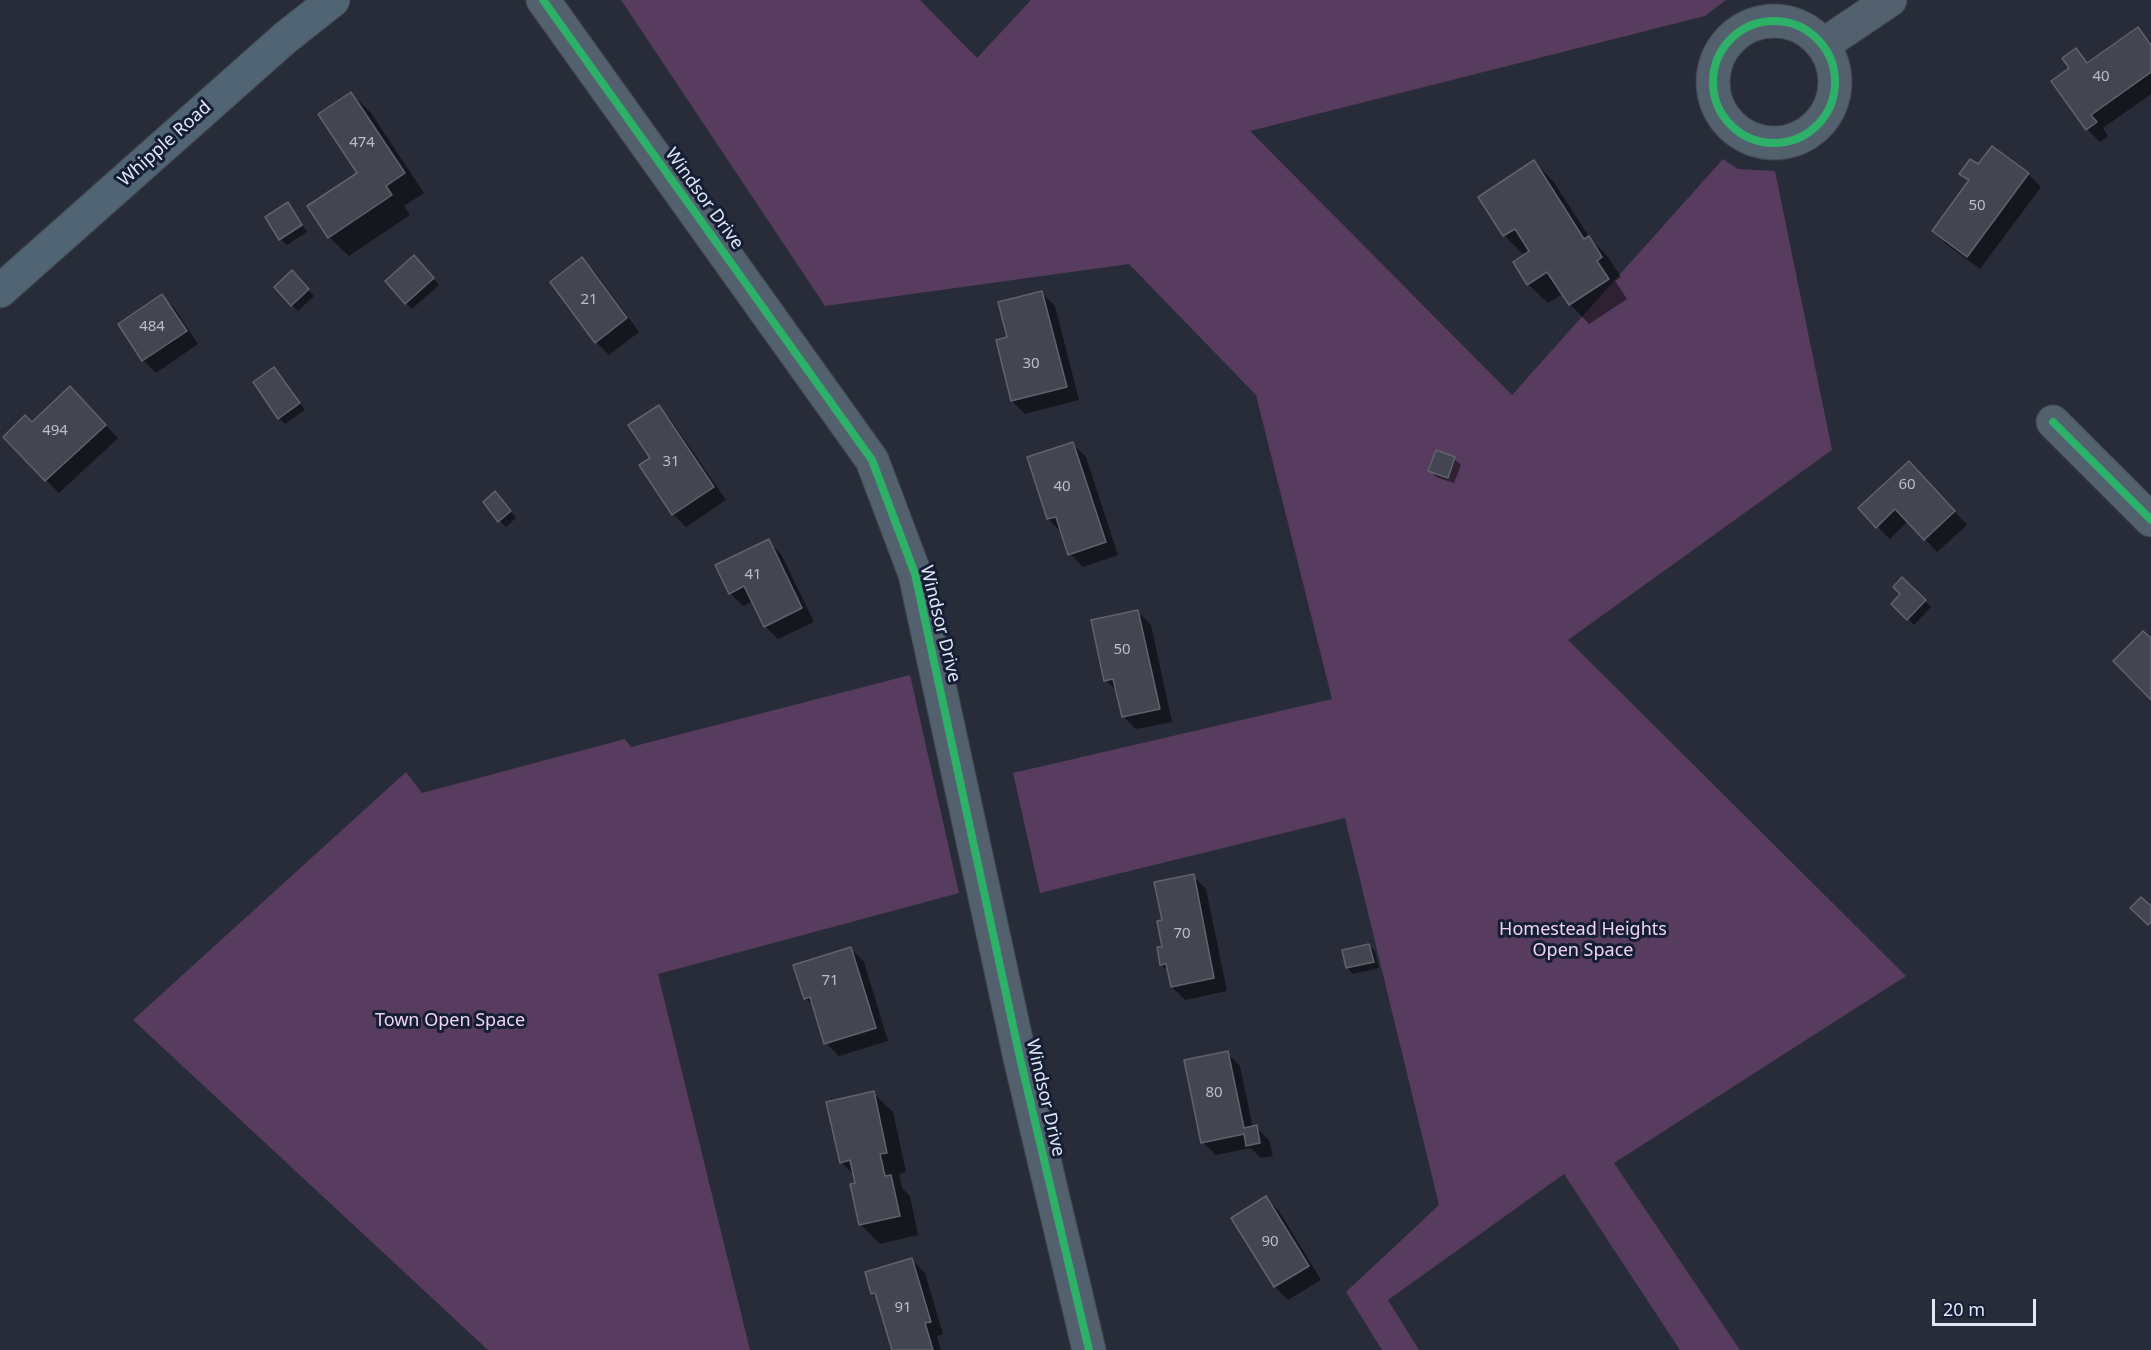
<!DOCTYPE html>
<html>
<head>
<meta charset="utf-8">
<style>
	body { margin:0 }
	#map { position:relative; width:2151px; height:1350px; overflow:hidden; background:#272c38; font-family:"Noto Sans",sans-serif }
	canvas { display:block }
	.scale { position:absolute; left:1932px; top:1299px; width:104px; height:27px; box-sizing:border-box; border:3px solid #e0e7f7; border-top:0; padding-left:8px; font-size:18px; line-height:21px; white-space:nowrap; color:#e0e7f7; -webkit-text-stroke:4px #151e35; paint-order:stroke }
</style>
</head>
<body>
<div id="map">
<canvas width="2151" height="1350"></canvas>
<div class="scale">20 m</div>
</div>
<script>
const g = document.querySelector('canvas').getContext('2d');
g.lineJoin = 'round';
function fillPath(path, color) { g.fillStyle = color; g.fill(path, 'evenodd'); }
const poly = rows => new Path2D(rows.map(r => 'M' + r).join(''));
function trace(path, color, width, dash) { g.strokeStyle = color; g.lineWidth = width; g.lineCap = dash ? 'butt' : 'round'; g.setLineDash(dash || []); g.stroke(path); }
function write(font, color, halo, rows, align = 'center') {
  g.font = font + ' "Noto Sans",sans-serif'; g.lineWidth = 6; g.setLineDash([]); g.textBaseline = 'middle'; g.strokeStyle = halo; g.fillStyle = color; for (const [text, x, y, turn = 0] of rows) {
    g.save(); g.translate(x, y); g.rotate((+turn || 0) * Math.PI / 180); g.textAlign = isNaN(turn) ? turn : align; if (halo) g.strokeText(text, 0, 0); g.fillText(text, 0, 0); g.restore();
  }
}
const green = poly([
	[621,0,920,0,977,58,1031,0,1726,0,1705,16,1250,131,1512,395,1723,159,1738,169,1775,171,1832,450,1568,640,1906,976,1614,1163,1740,1350,1680,1350,1564,1174,1388,1300,1419,1350,1382,1350,1346,1292,1439,1205,1345,818,1040,893,1013,773,1332,699,1256,395,1129,264,825,306],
	[910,675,959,893,658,974,750,1350,488,1350,133,1020,406,772,422,793,625,739,631,747]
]);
const shadow = poly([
	[2137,29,2151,42,2151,94,2103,128,2108,136,2100,142,2087,129,2071,68,2076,50,2089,63],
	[351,93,371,113,424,193,404,206,410,215,349,256,329,237,359,173],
	[1534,162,1553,181,1590,238,1608,257,1621,277,1615,281,1627,299,1589,324,1570,304,1563,294,1548,303,1528,284,1525,256,1505,236,1480,197],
	[1979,166,2028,174,2041,187,1980,269,1946,244,1933,231,1970,182,1961,174],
	[288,204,307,232,287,245,280,239],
	[582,259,595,272,639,332,609,355,596,342],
	[420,263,439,285,412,309,406,303],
	[292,273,314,296,298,311,292,305],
	[1042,293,1055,306,1079,400,1025,414,1012,401,997,341,1009,338],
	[162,296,175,309,198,344,156,373,143,360],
	[274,369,305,410,285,424,279,418],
	[83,401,118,438,59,493,46,480,32,424],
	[658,407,671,420,726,500,686,527,673,514,652,459],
	[1073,444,1086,457,1118,555,1083,567,1070,554,1061,532,1048,519],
	[1454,459,1461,465,1454,483,1436,477,1430,470],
	[1922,476,1967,525,1937,552,1908,521,1890,539,1877,526],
	[501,500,516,518,506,527,500,521],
	[768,541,781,554,814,622,778,639,765,626,753,601,743,606,730,593],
	[1902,579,1931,607,1914,625,1894,604,1902,595],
	[1138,612,1151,625,1172,722,1136,729,1123,716,1118,692,1106,680],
	[1193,876,1206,889,1227,991,1185,1000,1172,987,1169,972,1161,964,1163,922],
	[1369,945,1375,952,1379,968,1353,974,1347,967],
	[851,949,864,962,888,1041,839,1056,826,1043,815,1007,805,998],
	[1227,1053,1240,1066,1253,1128,1256,1127,1269,1140,1273,1156,1261,1158,1251,1148,1216,1155,1203,1142],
	[873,1093,893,1112,906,1172,899,1174,902,1188,910,1196,918,1235,880,1244,860,1224,855,1176,841,1162],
	[1266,1198,1279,1211,1321,1280,1288,1300,1275,1287,1233,1218],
	[912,1260,925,1273,943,1334,937,1336,941,1350,893,1350,879,1300,872,1293]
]);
const building = poly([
	[2138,27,2151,45,2151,72,2091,115,2097,122,2086,130,2051,81,2069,68,2062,58,2076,48,2087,63,2138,27],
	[351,92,405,173,386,186,392,195,328,238,307,206,357,173,318,114,351,92],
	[1992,146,2029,173,1967,257,1932,231,1969,180,1959,174,1970,159,1978,164,1992,146],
	[1534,160,1584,239,1589,236,1602,257,1597,261,1609,279,1569,305,1547,272,1527,285,1513,262,1529,251,1515,229,1503,236,1478,197,1534,160],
	[288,202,302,225,279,240,265,217,288,202],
	[414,255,434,278,405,304,385,281,414,255],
	[582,257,627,318,595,343,550,282,582,257],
	[292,270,309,289,291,306,274,287,292,270],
	[1042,291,1067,387,1011,401,996,340,1007,337,998,302,1042,291],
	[162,294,187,331,142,361,118,324,162,294],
	[274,367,300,403,278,419,253,382,274,367],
	[70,386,106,425,45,481,3,437,25,415,32,422,70,386],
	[659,405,714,487,672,515,639,465,650,458,628,425,659,405],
	[1073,442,1106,542,1068,555,1056,517,1047,519,1027,457,1073,442],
	[1436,450,1455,457,1448,478,1428,471,1436,450],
	[1909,461,1955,511,1924,540,1895,509,1876,528,1858,508,1909,461],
	[495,491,511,511,498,522,483,502,495,491],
	[769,539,802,608,764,627,744,586,729,594,715,565,769,539],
	[1902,577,1926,600,1907,620,1891,604,1900,594,1893,587,1902,577],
	[1138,610,1160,709,1122,717,1113,679,1104,681,1091,620,1138,610],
	[2143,631,2151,638,2151,700,2113,661,2143,631],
	[1194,874,1214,978,1171,987,1166,964,1160,965,1157,947,1162,947,1157,921,1162,920,1154,882,1194,874],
	[2141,897,2151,906,2151,922,2148,925,2130,908,2141,897],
	[1369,944,1374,962,1346,968,1342,950,1369,944],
	[851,947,876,1028,824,1044,810,997,804,999,793,965,851,947],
	[1228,1051,1244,1128,1257,1125,1260,1143,1246,1146,1244,1134,1201,1143,1184,1060,1228,1051],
	[874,1091,887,1153,880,1154,885,1176,891,1175,900,1216,859,1225,850,1184,855,1183,850,1160,840,1163,826,1102,874,1091],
	[1266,1196,1309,1266,1274,1287,1231,1218,1266,1196],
	[912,1258,931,1322,925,1323,933,1350,892,1350,875,1293,871,1294,865,1272,912,1258]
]);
const minor = poly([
	[543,0,872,460,915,574,1020,1058,1089,1350],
	'1713 82a61 61 0 1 1 122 0a61 61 0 1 1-122 0Z',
	[1823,45,1890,0],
	[2053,422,2151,520]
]);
const secondary = poly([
	[0,291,285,38,333,0]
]);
const cycleway = poly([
	[543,0,872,460,915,574,1020,1058,1089,1350],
	'1713 82a61 61 0 1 1 122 0a61 61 0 1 1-122 0Z',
	[2053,422,2151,520]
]);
const numberNames = [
	["40",2101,77],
	["474",362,143],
	["50",1977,206],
	["21",589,300],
	["484",152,327],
	["30",1031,364],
	["494",55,431],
	["31",671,462],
	["60",1907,485],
	["40",1062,487],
	["41",753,575],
	["50",1122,650],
	["70",1182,934],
	["71",830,981],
	["80",1214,1093],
	["90",1270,1242],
	["91",903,1308]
];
const streetNames = [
	["Whipple Road",165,144,-42],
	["Windsor Drive",704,199,54],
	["Windsor Drive",940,624,76],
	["Windsor Drive",1045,1098,77]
];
const parkNames = [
	["Homestead Heights",1583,930],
	["Open Space",1583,951],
	["Town Open Space",450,1021]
];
fillPath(green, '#583c5f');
fillPath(shadow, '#0007');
fillPath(building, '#434550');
trace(building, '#61626d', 1.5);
trace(minor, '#434751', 35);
trace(secondary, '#434751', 35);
trace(minor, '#52616d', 33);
trace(secondary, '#506473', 33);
trace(cycleway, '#2db169', 8);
write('15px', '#b9becd', null, numberNames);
write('18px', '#e0e7f7', '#151e35', streetNames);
write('18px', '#f0d2f4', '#151e35', parkNames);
</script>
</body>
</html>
